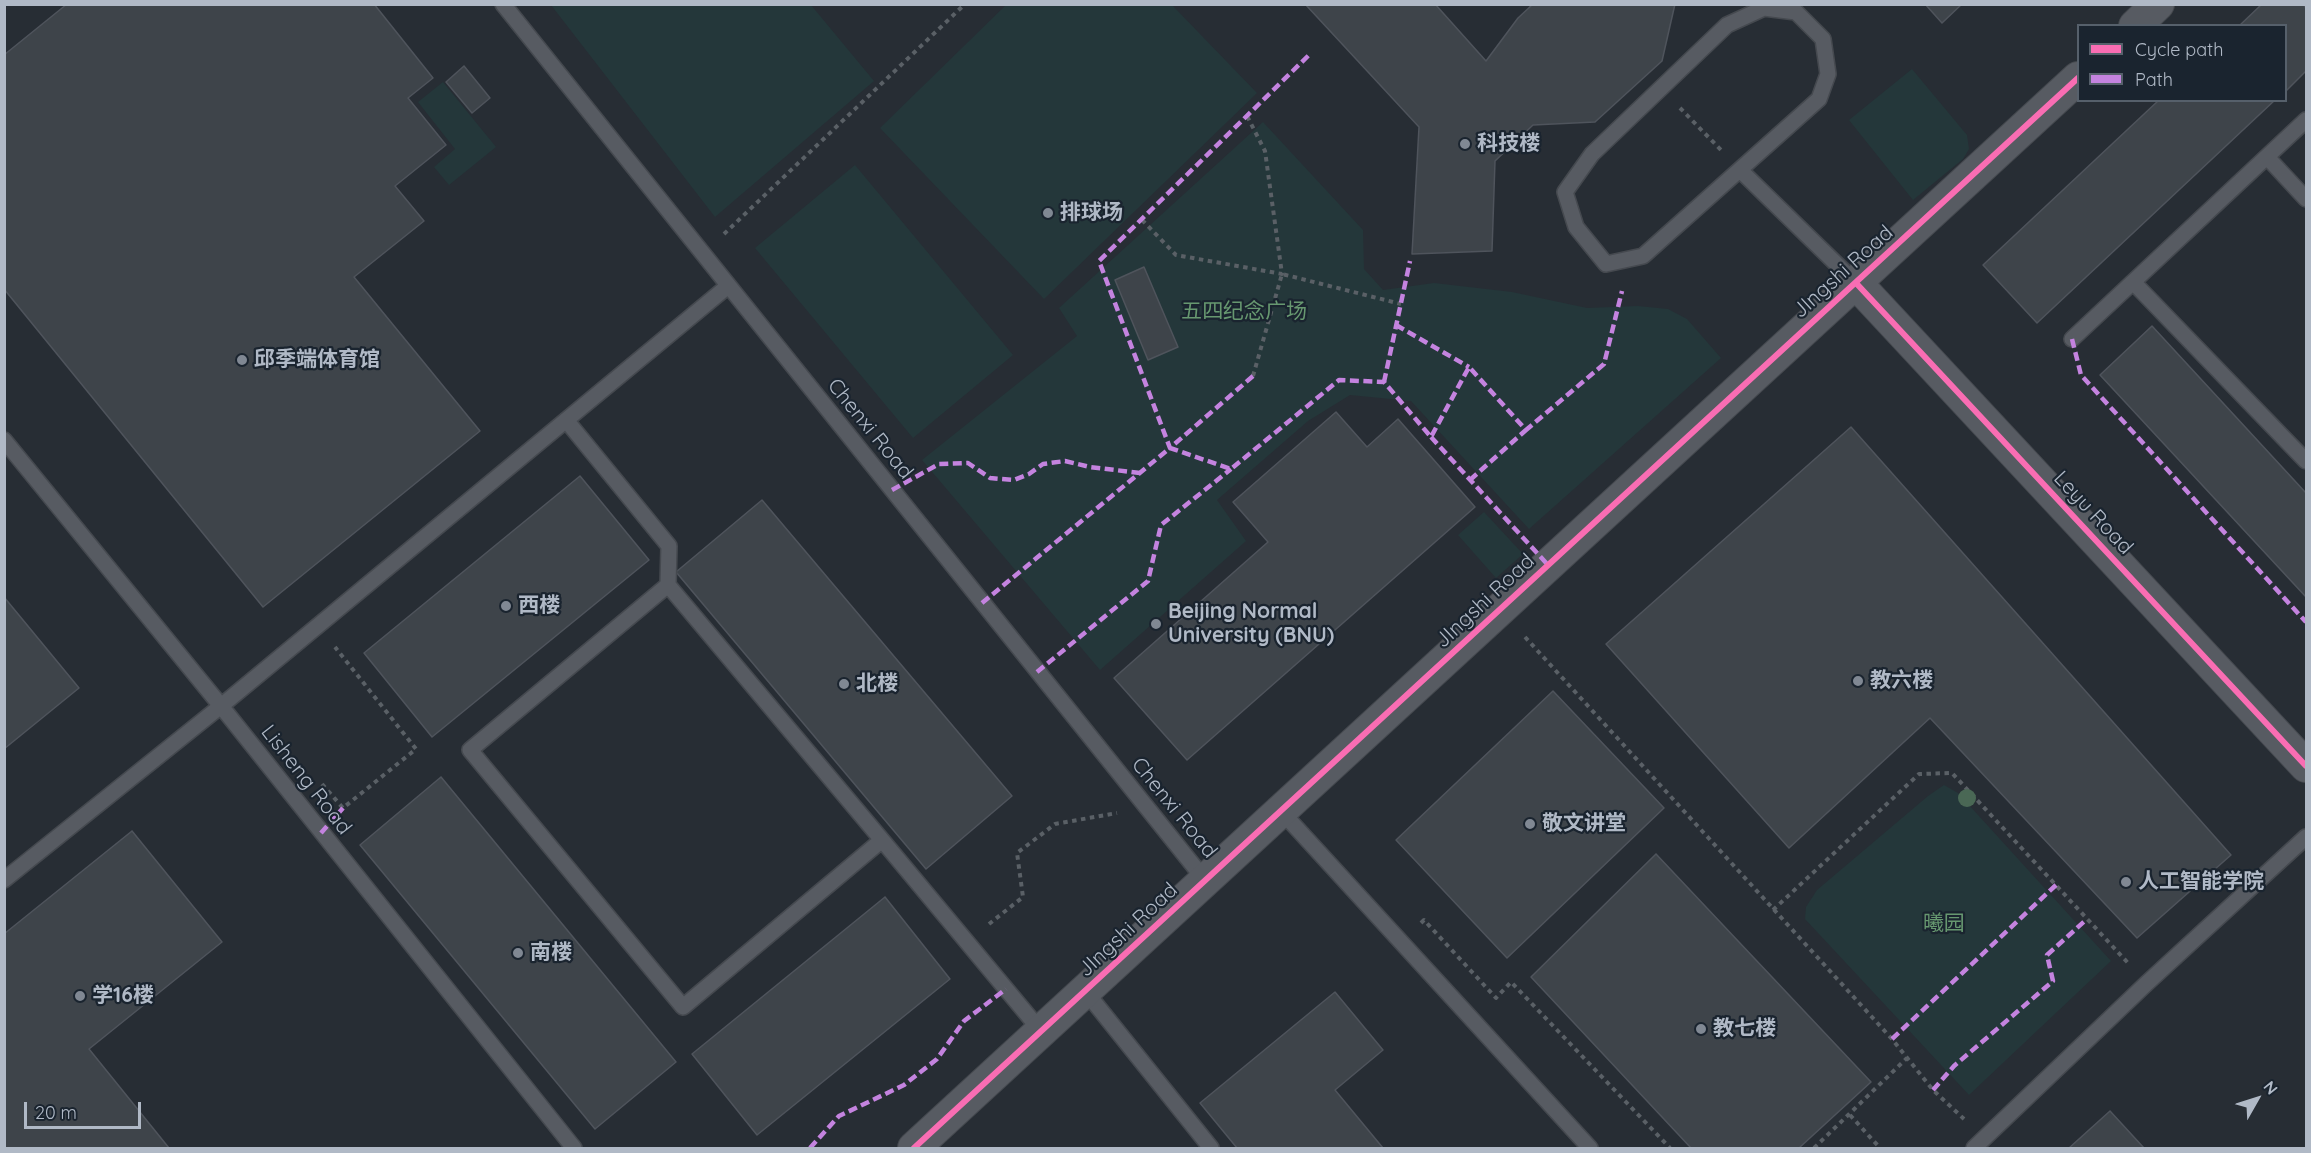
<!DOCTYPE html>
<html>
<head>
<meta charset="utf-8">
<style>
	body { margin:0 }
	#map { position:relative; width:2311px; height:1153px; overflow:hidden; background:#272d34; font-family:Quicksand,sans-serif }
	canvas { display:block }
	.frame { position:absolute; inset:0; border:6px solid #b0b9c6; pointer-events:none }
	.legend { position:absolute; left:2077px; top:24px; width:210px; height:78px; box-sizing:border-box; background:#1a242f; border:2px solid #56606b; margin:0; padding:8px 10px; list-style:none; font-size:18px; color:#b0b9c6 }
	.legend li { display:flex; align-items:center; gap:12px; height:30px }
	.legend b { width:30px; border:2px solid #56606b }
	.north { position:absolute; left:2227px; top:1069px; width:60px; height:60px; -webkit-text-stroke:4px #1a242f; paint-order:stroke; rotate:51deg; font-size:16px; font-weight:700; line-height:24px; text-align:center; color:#b0b9c6 }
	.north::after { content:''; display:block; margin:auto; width:21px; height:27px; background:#b0b9c6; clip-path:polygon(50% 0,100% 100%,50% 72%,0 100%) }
	.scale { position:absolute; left:24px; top:1102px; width:117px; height:27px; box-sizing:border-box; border:3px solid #b0b9c6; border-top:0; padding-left:8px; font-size:18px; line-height:21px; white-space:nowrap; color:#b0b9c6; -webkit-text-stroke:4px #1a242f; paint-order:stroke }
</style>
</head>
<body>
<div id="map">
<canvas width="2311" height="1153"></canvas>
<div class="frame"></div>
<ul class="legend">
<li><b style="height:8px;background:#f96db3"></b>Cycle path</li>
<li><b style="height:8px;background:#c483df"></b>Path</li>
</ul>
<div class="north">N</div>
<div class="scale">20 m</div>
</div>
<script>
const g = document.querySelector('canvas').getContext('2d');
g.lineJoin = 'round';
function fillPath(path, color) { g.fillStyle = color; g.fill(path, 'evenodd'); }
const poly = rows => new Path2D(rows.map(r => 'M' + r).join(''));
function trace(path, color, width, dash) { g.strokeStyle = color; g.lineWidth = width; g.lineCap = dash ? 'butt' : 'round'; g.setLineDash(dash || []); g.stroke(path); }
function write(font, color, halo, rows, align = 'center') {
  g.font = font + ' Quicksand,"Noto Sans SC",sans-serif'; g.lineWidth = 4.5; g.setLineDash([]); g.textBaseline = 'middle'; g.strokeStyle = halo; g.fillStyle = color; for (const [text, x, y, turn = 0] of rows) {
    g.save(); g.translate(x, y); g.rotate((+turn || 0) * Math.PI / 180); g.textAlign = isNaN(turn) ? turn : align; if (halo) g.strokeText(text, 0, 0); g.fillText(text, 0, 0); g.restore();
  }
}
const green = poly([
	[1007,4,1172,5,1257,93,1044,299,880,128],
	[551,5,811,5,874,81,715,217],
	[1912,69,1967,135,1969,149,1963,159,1913,200,1849,120],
	[443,82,496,147,449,185,434,167,455,149,418,102],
	[1263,122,1363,230,1364,269,1383,290,1434,283,1512,292,1587,308,1638,306,1668,309,1687,319,1721,358,1529,529,1411,401,1350,395,1308,421,1217,500,1246,541,1100,670,922,460,1077,336,1059,308],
	[855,165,1013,355,913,438,755,248],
	[1484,512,1523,554,1496,578,1458,535],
	[1944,785,1958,793,2111,961,1969,1095,1805,919,1806,907,1817,890,1928,796]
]);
const building = poly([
	[67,4,374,4,433,78,408,98,446,145,395,186,424,221,354,277,480,431,263,607,4,289,4,55,67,4],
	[1305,4,1435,4,1486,61,1518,18,1533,4,1675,4,1662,61,1595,122,1533,125,1495,161,1492,251,1412,254,1419,127,1305,4],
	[1925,4,1962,4,1942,23,1925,4],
	[2262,4,2303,4,2306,8,2306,71,2286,91,2286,26,2239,26,2262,4],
	[464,66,490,98,472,113,446,82,464,66],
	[2159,100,2275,100,2037,323,1983,265,2159,100],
	[1144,267,1178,347,1148,360,1115,280,1144,267],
	[2152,326,2306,493,2306,597,2100,375,2152,326],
	[1336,412,1367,447,1398,419,1475,507,1187,760,1114,678,1268,542,1233,502,1336,412],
	[1851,427,2231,855,2137,938,1930,718,1789,848,1606,644,1851,427],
	[580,476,649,560,432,737,364,653,580,476],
	[762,500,1012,796,926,869,676,572,762,500],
	[4,597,79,688,4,749,4,597],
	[1553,691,1664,808,1507,958,1396,840,1553,691],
	[441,777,676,1062,595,1129,360,845,441,777],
	[132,831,222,942,89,1049,169,1148,5,1148,4,934,132,831],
	[1656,854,1871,1082,1799,1148,1691,1148,1531,977,1656,854],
	[885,897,950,979,757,1135,692,1054,885,897],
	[1335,992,1383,1050,1335,1090,1383,1148,1237,1148,1200,1103,1335,992],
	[2110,1111,2144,1148,2069,1148,2110,1111]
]);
const path = poly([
	[1680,108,1721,150],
	[1142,220,1176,255,1282,274,1265,151,1247,116],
	[724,234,965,4],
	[1253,376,1282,274,1401,304],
	[1525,637,1892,1039,1933,1090,1964,1119],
	[322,784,343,808,416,749,335,647],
	[1773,910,1919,774,1952,773,2128,963],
	[1421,923,1424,920,1496,998,1511,982,1670,1148],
	[989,924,1023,897,1017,853,1055,824,1117,813],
	[1850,1115,1880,1148],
	[1814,1148,1907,1058]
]);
const service = poly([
	[503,4,1205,880],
	[1764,8,1796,12,1823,39,1828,74,1819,99,1643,256,1606,264,1576,227,1565,192,1592,154,1727,25,1764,8],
	[2267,157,2306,199],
	[1740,170,1856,283],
	[2133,282,2306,461],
	[2072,339,2306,120],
	[566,420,669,546,668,585],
	[4,440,221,706,574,1148],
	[1281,811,1590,1148],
	[882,840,683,1007,470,750,668,585,882,840,1041,1031],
	[4,880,221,706,728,286],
	[1086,992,1211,1148],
	[1974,1148,2147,983,2306,837]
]);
const minor = poly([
	[2135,26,2158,4],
	[1856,283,2306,766],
	[914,1148,2078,78]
]);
const quiet = poly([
	[1396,325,1469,367],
	[2072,339,2081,375,2306,622],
	[1253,376,1170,448,1099,261,1311,53],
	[1384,382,1410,261],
	[1431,437,1548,565],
	[1470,480,1526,430],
	[892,490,939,464,968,463,990,478,1014,480,1029,474,1043,464,1065,461,1090,467,1140,473],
	[982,603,1170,448,1231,469,1339,380,1384,382,1431,437,1469,367,1526,430,1604,364,1622,291],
	[1037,672,1148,581,1161,525,1231,469],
	[321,833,343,808],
	[1892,1039,2056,885],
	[1933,1090,1954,1066,2053,981,2047,955,2087,919],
	[810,1148,839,1116,904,1085,937,1059,964,1021,1006,989]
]);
const cycleway = poly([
	[1856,283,2306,766],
	[914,1148,2078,78]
]);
const trees = [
	[1967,798]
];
const markers = [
	[1465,144,6,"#808893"],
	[1048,213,6,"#808893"],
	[242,360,6,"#808893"],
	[506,606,6,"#808893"],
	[1156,624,6,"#808893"],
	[1858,681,6,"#808893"],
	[844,684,6,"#808893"],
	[1530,824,6,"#808893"],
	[2126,882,6,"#808893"],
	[518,953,6,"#808893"],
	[80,996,6,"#808893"],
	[1701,1029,6,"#808893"]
];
const poiNames = [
	["科技楼",1477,144],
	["排球场",1060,213],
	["邱季端体育馆",254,360],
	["西楼",518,606],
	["Beijing Normal",1168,612],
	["University (BNU)",1168,636],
	["教六楼",1870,681],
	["北楼",856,684],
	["敬文讲堂",1542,824],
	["人工智能学院",2138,882],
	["南楼",530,953],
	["学16楼",92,996],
	["教七楼",1713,1029]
];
const streetNames = [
	["JIngshi Road",1843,272,-42],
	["Chenxi Road",870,429,51],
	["Leyu Road",2093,513,47],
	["JIngshi Road",1485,601,-43],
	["Lisheng Road",306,780,52],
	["Chenxi Road",1174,808,51],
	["JIngshi Road",1128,930,-43]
];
const parkNames = [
	["五四纪念广场",1244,312],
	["曦园",1944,924]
];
fillPath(green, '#24373a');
fillPath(building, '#3e444a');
trace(building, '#4f545c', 1.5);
trace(service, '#45494f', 18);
trace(minor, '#45494f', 34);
trace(path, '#5a6066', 4, [4.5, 4.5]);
trace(service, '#575b62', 15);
trace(minor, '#575b62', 32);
trace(quiet, '#c483df', 4.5, [9, 4.5]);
trace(cycleway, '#f96db3', 6);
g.fillStyle = '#4a6855';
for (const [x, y] of trees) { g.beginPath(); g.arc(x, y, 9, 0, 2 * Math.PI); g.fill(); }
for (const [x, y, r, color] of markers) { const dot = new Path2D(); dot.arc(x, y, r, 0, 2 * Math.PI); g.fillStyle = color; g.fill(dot); trace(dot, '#1a242f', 2); }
write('bold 21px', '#b0b9c6', '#1a242f', poiNames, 'left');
write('21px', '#b0b9c6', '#1a242f', streetNames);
write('21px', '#679870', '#1a242f', parkNames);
</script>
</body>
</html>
